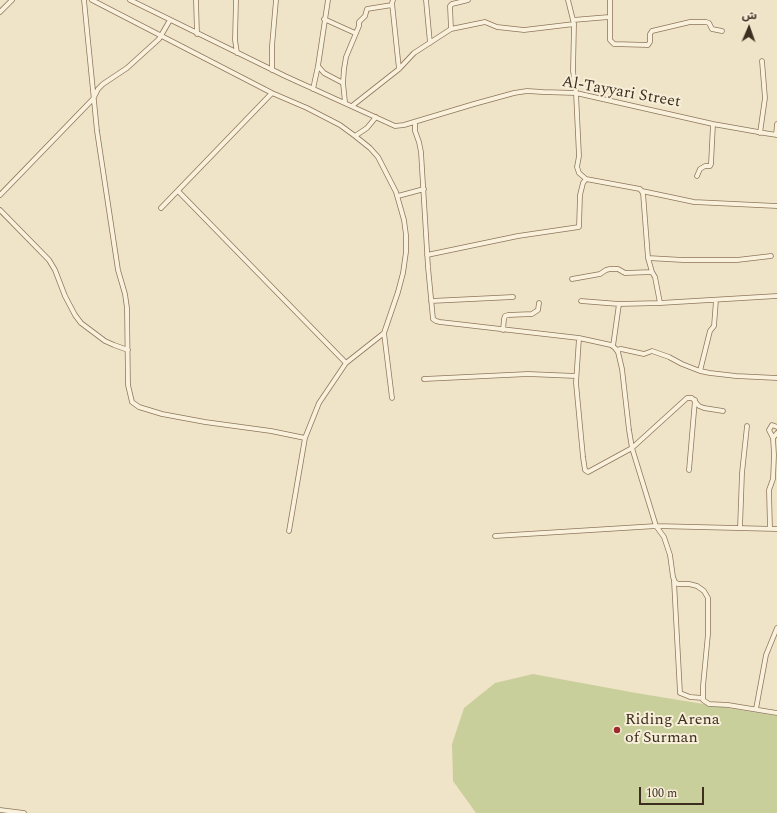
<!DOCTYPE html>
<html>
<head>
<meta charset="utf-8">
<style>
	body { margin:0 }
	#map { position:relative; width:777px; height:813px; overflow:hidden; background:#f0e4c8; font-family:Spectral,"Noto Sans Arabic",serif }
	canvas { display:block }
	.north { position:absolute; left:729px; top:8px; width:40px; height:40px; -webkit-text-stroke:3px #f7eed8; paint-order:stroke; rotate:2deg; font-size:11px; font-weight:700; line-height:16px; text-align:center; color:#3d2e20 }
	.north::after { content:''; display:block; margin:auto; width:14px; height:18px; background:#3d2e20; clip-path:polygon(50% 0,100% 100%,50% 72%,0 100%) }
	.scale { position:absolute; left:639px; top:787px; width:65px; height:18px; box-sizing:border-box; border:2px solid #3d2e20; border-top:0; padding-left:5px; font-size:12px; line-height:14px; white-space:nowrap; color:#3d2e20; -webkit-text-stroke:3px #f7eed8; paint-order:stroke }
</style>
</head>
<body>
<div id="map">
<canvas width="777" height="813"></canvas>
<div class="north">ش</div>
<div class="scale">100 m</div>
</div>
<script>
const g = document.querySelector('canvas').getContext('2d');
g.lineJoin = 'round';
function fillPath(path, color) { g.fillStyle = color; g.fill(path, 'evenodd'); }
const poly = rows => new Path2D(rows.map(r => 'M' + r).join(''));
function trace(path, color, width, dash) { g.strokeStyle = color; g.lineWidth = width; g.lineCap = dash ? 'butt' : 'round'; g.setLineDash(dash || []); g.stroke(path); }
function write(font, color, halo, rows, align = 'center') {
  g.font = font + ' Spectral,serif'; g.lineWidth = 4; g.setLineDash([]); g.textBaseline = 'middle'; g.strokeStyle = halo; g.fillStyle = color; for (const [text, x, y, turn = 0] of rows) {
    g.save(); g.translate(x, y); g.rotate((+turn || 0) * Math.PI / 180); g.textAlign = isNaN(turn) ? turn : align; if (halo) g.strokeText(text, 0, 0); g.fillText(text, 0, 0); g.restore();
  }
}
const green = poly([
	[533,674,636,693,777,716,777,813,476,813,453,781,452,744,464,708,495,683]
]);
const street = poly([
	[84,0,97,131,118,270,125,294,127,308,128,385,132,402,139,407,162,414,205,422,271,431,305,438],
	[92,0,272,93,307,108,340,125,355,136,370,148,378,157,396,192,404,220,406,235,406,252,403,273,398,292,384,333,392,398],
	[130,0,285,76,395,126,404,125,474,104,514,93,527,91,543,92,576,93,713,124,764,133,777,135],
	[196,0,197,34],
	[236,0,235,40,237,53],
	[393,0,392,3,399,69],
	[426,0,430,43],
	[568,0,574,24,573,71,576,93,579,156,577,167,579,173,586,179,640,189,643,193,648,258,652,272,655,277,660,303],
	[610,0,610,40,614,44,648,45,650,42,650,34,652,31,690,22,706,22,709,23,712,29,722,31],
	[0,12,12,0],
	[324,19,355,33],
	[573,20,609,17],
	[451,29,450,6,452,4,468,0],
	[318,66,324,73,343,83],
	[272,70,272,46,276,0],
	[313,89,318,66,328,0],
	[345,102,343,83,344,69,346,57,359,26,359,22,365,16,367,9,392,5],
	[352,106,399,69,414,53,451,29,485,22,497,27,524,30,574,24],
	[415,122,415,131,419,142,421,152,428,267,433,319,436,321,440,322,579,338,611,345,615,348,618,352,622,369,629,430,632,448,656,526,664,537,670,555,673,577,675,582,678,584,689,584,697,586,704,591,708,598,708,634,703,686,703,700,709,704,728,705,777,713],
	[760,133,765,98,762,61],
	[776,135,777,124],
	[355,136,367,128,376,117],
	[697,176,700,169,705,166,710,166,711,164,713,124],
	[178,191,346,363],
	[642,191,694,202,777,206],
	[0,195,93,99,98,89,103,84,127,68,159,39,170,20],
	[398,196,424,189],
	[161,208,272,93],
	[0,210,49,260,55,270,65,296,75,315,81,323,105,341,114,345,128,350],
	[427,255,518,236,579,227,580,195,583,183,586,179],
	[648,258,683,260,737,260,771,256],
	[572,279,600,274,606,270,610,269,618,269,625,273,652,272],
	[431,301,513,297],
	[581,301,619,304],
	[503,330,504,319,505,316,508,315,532,314,538,310,539,303],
	[579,338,576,383,583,457,585,470,588,472,632,448,687,398,692,398,699,406,704,408,723,411],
	[613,346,619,304,660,303,777,296],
	[617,350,621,349,644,354,652,351,669,357,682,364,700,371,710,373,736,376,777,378],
	[700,371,710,331,714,326,716,300],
	[424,379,528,374,576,376],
	[773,438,777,433],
	[689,470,695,400],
	[740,528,742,473,747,426],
	[770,529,769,490,773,479,774,455,773,438,769,430,772,425,777,427],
	[289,531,305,438,319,403,346,363,384,333],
	[495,536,656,526,777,529],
	[674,581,680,693,690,697,703,698],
	[756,709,766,655,777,628],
	[0,810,24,813]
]);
const markers = [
	[617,730,4,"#9e2a2b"]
];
const streetNames = [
	["Al-Tayyari Street",621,93,10]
];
const poiNames = [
	["Riding Arena",625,721],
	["of Surman",625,739]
];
fillPath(green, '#c9cf9b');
trace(street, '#8d765c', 5.5);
trace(street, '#faf1dc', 4);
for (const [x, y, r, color] of markers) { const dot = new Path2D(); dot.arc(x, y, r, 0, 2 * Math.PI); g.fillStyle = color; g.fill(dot); trace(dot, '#f7eed8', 1.5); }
write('16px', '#3d2e20', '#f7eed8', streetNames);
write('16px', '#3d2e20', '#f7eed8', poiNames, 'left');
</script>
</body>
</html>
